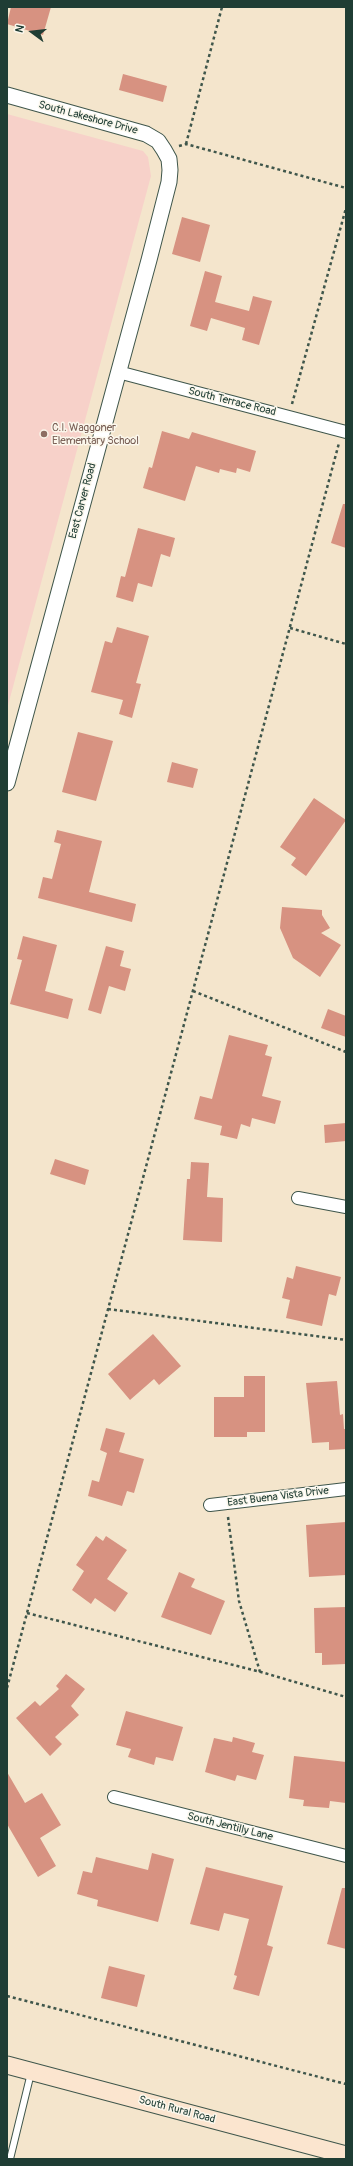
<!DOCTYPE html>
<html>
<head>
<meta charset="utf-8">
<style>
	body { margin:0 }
	#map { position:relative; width:353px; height:2166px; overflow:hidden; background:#f4e5cc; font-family:Pangolin,sans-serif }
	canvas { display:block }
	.frame { position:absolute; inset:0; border:8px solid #1f3d34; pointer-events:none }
	.north { position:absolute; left:12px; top:12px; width:40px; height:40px; -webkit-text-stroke:3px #fbf7ec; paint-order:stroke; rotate:285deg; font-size:11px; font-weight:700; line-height:16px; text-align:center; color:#1f3d34 }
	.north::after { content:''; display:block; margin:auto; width:14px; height:18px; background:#1f3d34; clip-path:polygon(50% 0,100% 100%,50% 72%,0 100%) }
</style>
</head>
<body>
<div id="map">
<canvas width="353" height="2166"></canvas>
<div class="frame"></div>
<div class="north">N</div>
</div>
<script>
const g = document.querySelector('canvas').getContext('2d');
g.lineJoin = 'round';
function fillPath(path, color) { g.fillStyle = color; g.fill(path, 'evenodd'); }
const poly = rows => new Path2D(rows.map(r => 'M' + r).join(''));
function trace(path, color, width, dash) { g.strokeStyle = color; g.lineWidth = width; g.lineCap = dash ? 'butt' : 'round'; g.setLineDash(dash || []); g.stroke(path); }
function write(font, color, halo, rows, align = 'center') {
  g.font = font + ' Pangolin,sans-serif'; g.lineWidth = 3; g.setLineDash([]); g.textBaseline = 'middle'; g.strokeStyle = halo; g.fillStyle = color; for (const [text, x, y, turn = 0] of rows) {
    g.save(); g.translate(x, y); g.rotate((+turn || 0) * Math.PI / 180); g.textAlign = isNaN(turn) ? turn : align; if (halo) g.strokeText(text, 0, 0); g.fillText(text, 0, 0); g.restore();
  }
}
const built = poly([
	[7,114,143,151,148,157,151,176,7,709]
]);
const building = poly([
	[11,7,51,7,43,35,7,24],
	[123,74,167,86,163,102,119,90],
	[182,217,210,225,200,262,172,254],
	[205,271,222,276,215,302,249,311,253,296,272,301,259,345,242,340,245,328,211,318,207,331,190,326],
	[162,431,189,439,192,432,256,451,250,472,237,468,236,473,220,469,219,473,196,466,185,501,143,488,149,467,152,468],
	[343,504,346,504,346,548,331,543],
	[138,528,175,538,170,557,161,554,152,587,138,583,133,602,116,597,121,576,125,577],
	[117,627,149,636,136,683,141,684,132,718,119,714,123,700,91,692,105,641,112,643],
	[78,732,113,741,96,801,62,792],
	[172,762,198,769,193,788,167,782],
	[314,798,346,820,306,876,291,865,296,858,280,847],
	[57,830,102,841,89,892,136,904,132,922,38,898,43,877,52,879,61,844,54,842],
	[282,907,322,910,322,915,330,928,321,933,341,945,320,977,293,958,280,928],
	[23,936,57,945,45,991,73,999,68,1019,10,1004,22,960,17,959],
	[106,946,124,951,120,966,131,969,125,991,109,986,101,1014,88,1010],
	[328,1009,346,1016,346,1037,321,1028],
	[229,1035,268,1045,265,1055,272,1057,262,1096,281,1101,275,1124,252,1118,250,1127,241,1124,237,1139,220,1135,222,1126,194,1119,200,1096,212,1099],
	[346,1123,346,1141,325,1143,324,1125],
	[55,1159,89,1170,85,1185,50,1174],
	[191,1162,209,1163,207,1197,223,1198,222,1242,183,1240,187,1179,190,1179],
	[296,1266,341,1277,336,1296,329,1294,322,1326,286,1318,290,1300,282,1298,287,1277,293,1279],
	[153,1334,181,1366,159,1385,154,1379,130,1400,108,1374],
	[244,1376,265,1376,265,1432,247,1432,247,1437,214,1437,214,1397,244,1397],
	[337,1381,340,1415,343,1414,344,1429,346,1429,346,1449,329,1450,329,1442,312,1443,306,1383],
	[106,1428,125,1433,119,1452,144,1459,134,1493,127,1491,122,1506,88,1496,92,1480,99,1482,107,1453,100,1450],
	[346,1522,346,1575,309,1577,306,1525],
	[96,1536,103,1541,106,1536,127,1550,107,1579,128,1593,115,1612,95,1598,91,1604,72,1590,84,1571,76,1565],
	[179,1572,195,1579,191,1587,225,1601,211,1635,161,1617],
	[346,1607,346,1664,322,1665,322,1653,315,1653,314,1608],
	[66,1674,85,1689,71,1706,79,1715,55,1737,62,1744,50,1756,16,1718,35,1701,40,1706,59,1689,56,1686],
	[126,1711,183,1727,173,1761,156,1757,154,1765,128,1757,131,1749,116,1745],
	[233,1737,255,1743,252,1752,264,1755,256,1780,237,1775,235,1781,205,1772,214,1738,232,1742],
	[294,1756,346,1762,346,1803,330,1801,329,1808,303,1806,304,1800,289,1798],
	[7,1772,25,1803,42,1793,61,1825,40,1838,56,1866,38,1877,7,1824],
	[152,1853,174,1859,158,1922,97,1906,98,1900,77,1894,83,1871,92,1873,96,1857,148,1870],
	[206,1867,283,1886,267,1945,273,1947,259,1996,233,1989,237,1976,234,1975,249,1919,224,1913,219,1931,190,1924],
	[342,1888,346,1888,346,1949,327,1944],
	[109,1966,145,1975,137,2007,101,1998]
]);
const path = poly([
	[186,144,222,7],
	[179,146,186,144,346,188],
	[292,404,346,208],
	[290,628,346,644],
	[193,991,346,1052],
	[108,1309,346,1340],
	[228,1517,239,1601,260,1672],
	[27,1613,261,1672,346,1697],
	[7,1688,339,443],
	[7,1996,346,2084]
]);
const service = poly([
	[10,2159,31,2073]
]);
const minor = poly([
	[118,372,346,432],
	[298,1198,346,1207],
	[210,1505,346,1489],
	[114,1797,346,1856]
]);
const tertiary = poly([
	[7,95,146,134,158,141,164,150,169,159,170,170,169,182,149,260,7,783]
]);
const secondary = poly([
	[7,2065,346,2155]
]);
const markers = [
	[44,434,4,"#8d6e63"]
];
const streetNames = [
	["South Lakeshore Drive",88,118,15],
	["South Terrace Road",232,402,14],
	["East Carver Road",83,501,-75],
	["East Buena Vista Drive",278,1497,-7],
	["South Jentilly Lane",230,1827,14],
	["South Rural Road",177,2110,15]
];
const educationNames = [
	["C.I. Waggoner",52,428],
	["Elementary School",52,441]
];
fillPath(built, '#f7d1c9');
fillPath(building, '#d79281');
trace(service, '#3f564b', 8);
trace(minor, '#3f564b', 14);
trace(tertiary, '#3f564b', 17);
trace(secondary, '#3f564b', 19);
trace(path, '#3f564b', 2.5, [3, 3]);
trace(service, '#fff', 6);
trace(minor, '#fff', 12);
trace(tertiary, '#fff', 15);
trace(secondary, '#fbe5cf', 17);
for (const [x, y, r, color] of markers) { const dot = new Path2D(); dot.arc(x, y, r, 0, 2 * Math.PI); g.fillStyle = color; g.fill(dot); trace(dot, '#fbf7ec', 1.5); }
write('11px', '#1f3d34', '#fbf7ec', streetNames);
write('11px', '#785e54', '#fbf7ec', educationNames, 'left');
</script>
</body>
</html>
